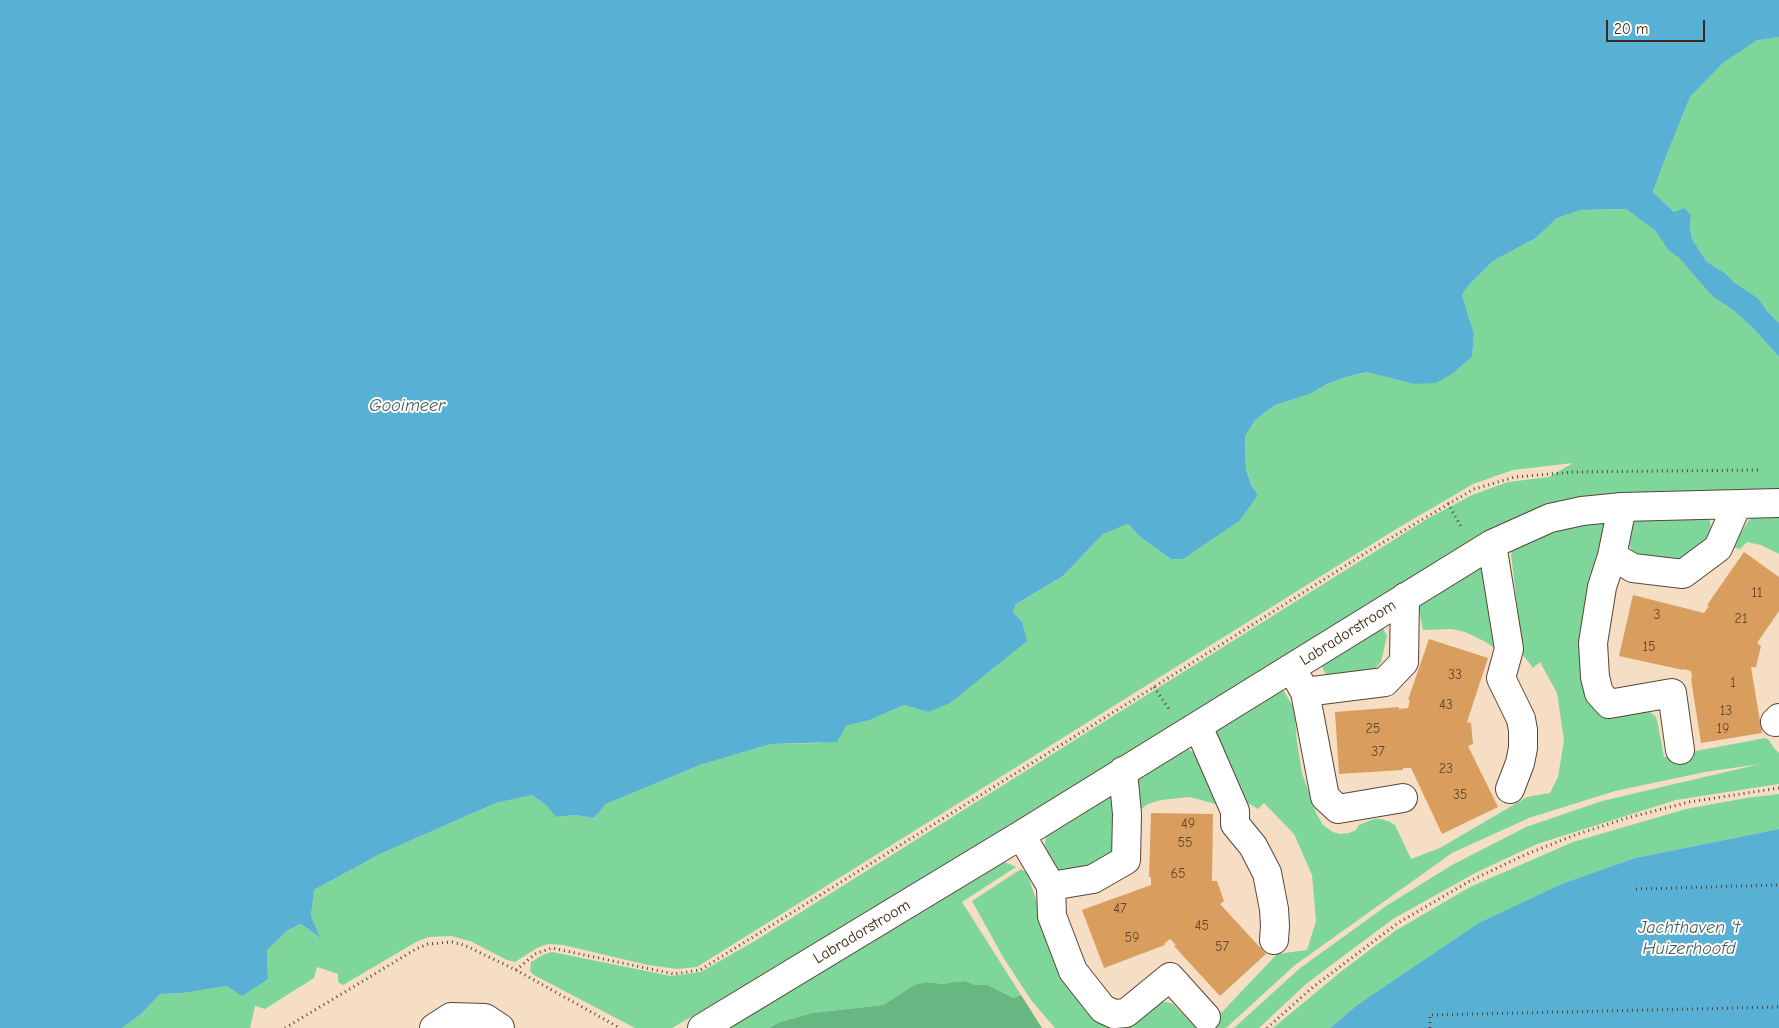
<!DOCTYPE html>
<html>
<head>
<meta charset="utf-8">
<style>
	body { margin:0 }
	#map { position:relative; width:1779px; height:1028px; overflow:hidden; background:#f5dec4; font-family:"Comic Neue",sans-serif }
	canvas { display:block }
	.scale { position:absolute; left:1606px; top:20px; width:99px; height:22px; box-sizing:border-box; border:2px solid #3b2a1e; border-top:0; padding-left:6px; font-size:15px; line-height:18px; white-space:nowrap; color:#3b2a1e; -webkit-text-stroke:4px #fdfcf7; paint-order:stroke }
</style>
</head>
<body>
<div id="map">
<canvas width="1779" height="1028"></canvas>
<div class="scale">20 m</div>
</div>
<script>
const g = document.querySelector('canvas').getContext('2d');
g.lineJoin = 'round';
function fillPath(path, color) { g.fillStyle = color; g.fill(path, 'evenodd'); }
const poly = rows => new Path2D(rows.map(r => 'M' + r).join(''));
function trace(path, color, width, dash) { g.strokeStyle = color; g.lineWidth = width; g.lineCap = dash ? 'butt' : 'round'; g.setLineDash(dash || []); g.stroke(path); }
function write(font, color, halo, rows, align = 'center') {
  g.font = font + ' "Comic Neue",sans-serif'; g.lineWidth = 4; g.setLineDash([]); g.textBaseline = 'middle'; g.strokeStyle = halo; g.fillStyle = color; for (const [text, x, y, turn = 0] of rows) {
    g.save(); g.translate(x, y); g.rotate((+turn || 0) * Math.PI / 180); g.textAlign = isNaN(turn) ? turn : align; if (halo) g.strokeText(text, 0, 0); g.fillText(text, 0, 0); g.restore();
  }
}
const green = poly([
	[1779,37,1779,323,1768,312,1758,298,1735,283,1725,273,1707,262,1692,239,1690,227,1691,216,1674,212,1653,192,1667,154,1690,97,1723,63,1757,39],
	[1626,209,1656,230,1669,251,1679,258,1712,296,1733,310,1754,329,1779,357,1779,492,1559,503,1500,524,851,925,672,1028,635,1028,534,975,530,971,531,962,543,955,552,952,671,976,701,972,758,939,1427,519,1472,495,1508,482,1549,477,1573,463,1513,470,1473,484,1393,531,697,967,677,969,648,965,563,945,548,944,537,948,515,962,507,960,470,941,451,936,429,937,416,942,343,985,338,982,338,974,317,967,314,978,265,1009,255,1006,250,1028,122,1028,140,1015,160,994,183,993,268,979,267,950,288,930,301,924,318,937,311,916,314,890,380,854,496,803,532,795,547,806,557,817,575,815,594,818,606,804,700,765,771,744,820,743,846,726,870,720,904,705,928,712,1022,622,1013,612,1016,604,1063,576,1103,534,1128,524,1140,537,1171,559,1258,495,1253,487,1246,470,1245,437,1255,420,1275,405,1310,394,1327,384,1346,377,1368,372,1414,384,1452,374,1472,357,1474,334,1462,295,1468,286,1493,261,1536,238,1557,218,1581,210],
	[1751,517,1779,517,1779,554,1761,545,1747,542,1740,549,1736,548,1733,545],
	[1709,518,1711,528,1707,539,1691,559,1681,565,1642,559,1633,553,1626,540,1632,520],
	[1601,521,1606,527,1587,684,1650,712,1656,717,1658,725,1664,757,1765,738,1769,740,1774,748,1779,753,1779,784,1676,800,1537,844,1477,872,1393,919,1306,984,1259,1028,1234,1028,1299,969,1386,906,1452,865,1526,827,1602,801,1760,764,1705,772,1615,791,1529,818,1452,853,1295,965,1226,1028,1203,1028,1224,1010,1277,954,1307,950,1316,921,1312,875,1294,834,1264,803,1258,809,1241,799,1218,742,1216,730,1282,688,1294,708,1297,742,1302,773,1316,813,1323,825,1333,832,1340,834,1349,833,1356,830,1359,825,1374,819,1381,819,1390,822,1395,825,1411,859,1440,848,1527,797,1550,793,1558,777,1564,740,1557,693,1540,662,1533,668,1523,655,1511,554,1512,549,1543,535,1585,523],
	[1480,567,1492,589,1497,650,1484,641,1465,632,1451,629,1423,630,1418,604],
	[1381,625,1387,636,1381,662,1375,669,1364,673,1326,675,1321,664],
	[1187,748,1198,756,1219,805,1190,797,1161,800,1148,804,1138,811,1135,781],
	[1779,794,1779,829,1635,858,1564,883,1356,1006,1330,1028,1273,1028,1343,970,1395,931,1470,887,1573,842,1686,809,1746,798],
	[1110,796,1113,798,1114,807,1112,853,1081,872,1056,869,1044,852,1046,835],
	[1005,862,1016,867,962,902,1021,995,1013,998,988,985,975,985,965,981,953,982,944,984,926,982,914,985,883,1005,812,1013,780,1022,769,1028,724,1028],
	[1021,869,1027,873,1056,958,1082,1000,1166,1002,1173,1004,1196,1028,1055,1028,1031,1000,1003,957,972,901]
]);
const forest = poly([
	[965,981,975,985,988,985,1013,998,1021,995,1042,1028,769,1028,780,1022,812,1013,883,1005,914,985,926,982,944,984,953,982]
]);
const water = poly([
	[0,0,1779,0,1779,37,1757,40,1723,63,1690,97,1667,154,1653,192,1674,212,1685,208,1691,216,1690,227,1692,239,1707,262,1725,273,1735,283,1758,298,1768,312,1779,323,1779,357,1754,329,1733,310,1712,296,1679,258,1669,251,1655,230,1626,209,1581,210,1557,218,1536,238,1493,261,1468,286,1462,295,1474,334,1472,357,1452,374,1436,383,1414,384,1367,372,1346,377,1327,384,1310,394,1275,405,1255,420,1245,437,1246,470,1252,486,1258,495,1239,521,1183,559,1171,559,1140,537,1128,524,1103,534,1063,576,1016,604,1013,612,1022,622,1027,641,950,703,928,712,904,705,870,720,846,726,837,742,771,744,700,765,606,804,594,818,575,815,556,817,547,806,532,795,496,803,380,854,314,890,311,916,320,938,301,924,288,930,267,950,268,979,242,996,227,986,183,993,160,994,140,1015,122,1028,0,1028],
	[1779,829,1779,1028,1330,1028,1356,1006,1479,923,1564,883,1635,858]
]);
const building = poly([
	[1744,552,1779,577,1779,611,1757,643,1761,646,1756,667,1751,667,1762,733,1701,743,1691,679,1692,679,1691,671,1683,669,1683,670,1619,656,1633,595,1704,613,1709,606,1707,605],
	[1429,639,1488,658,1467,722,1471,723,1473,744,1468,746,1498,807,1442,834,1411,768,1403,768,1403,770,1339,774,1335,712,1399,707,1399,709,1408,708,1410,700,1408,700],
	[1151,813,1213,814,1212,881,1217,881,1224,901,1220,904,1266,954,1220,996,1174,946,1176,945,1170,939,1164,944,1165,945,1104,968,1082,910,1151,885,1151,877,1149,877]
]);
const path = poly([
	[1448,503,1461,527],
	[1154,687,1169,709],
	[1636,889,1779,885],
	[516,970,535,954,552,948,674,974,700,970,1154,687,1372,549,1474,489,1515,477,1573,472,1758,470],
	[285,1028,416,949,428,944,452,942,464,945,516,970,620,1028],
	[1267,1028,1313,987,1398,923,1468,882,1522,856,1575,835,1627,818,1689,802,1779,788],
	[1430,1028,1430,1015,1779,1007]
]);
const minor = poly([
	[1622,507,1612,556,1602,587,1593,643,1595,677,1599,693,1609,704,1672,693,1680,750],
	[1492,544,1509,649,1501,678,1521,719,1523,730,1523,748,1520,763,1510,789],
	[1612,556,1633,568,1683,574,1718,548,1737,505],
	[1292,669,1305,692,1325,797,1338,809,1403,798],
	[1305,692,1385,682,1404,662,1405,597],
	[1775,722,1779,718],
	[1198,726,1235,811,1235,824,1253,846,1267,873,1274,909,1275,926,1274,940],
	[1021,835,1051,886,1052,916,1073,971,1103,1009,1114,1014,1126,1013,1170,977,1206,1017],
	[1051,886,1093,879,1126,860,1127,814,1123,771],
	[434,1028,451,1017,485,1018,500,1028],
	[702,1028,1021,835,1492,544,1550,518,1582,511,1622,507,1779,503]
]);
const numberNames = [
	["11",1757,593],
	["3",1657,615],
	["21",1741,619],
	["15",1649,647],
	["33",1455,675],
	["1",1733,683],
	["43",1446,705],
	["13",1726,711],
	["25",1373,729],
	["19",1723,729],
	["37",1378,752],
	["23",1446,769],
	["35",1460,795],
	["49",1188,824],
	["55",1185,843],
	["65",1178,874],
	["47",1120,909],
	["45",1202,926],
	["59",1132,938],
	["57",1222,947]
];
const streetNames = [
	["Labradorstroom",1348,633,-32],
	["Labradorstroom",862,932,-31]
];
const waterNames = [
	["Gooimeer",407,406],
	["Jachthaven 't",1689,928],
	["Huizerhoofd",1689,949]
];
fillPath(green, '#7fd69b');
fillPath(forest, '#67b783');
fillPath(water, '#58b1d5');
fillPath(building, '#d99e5e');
trace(minor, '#574537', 30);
trace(path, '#574537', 3, [1, 4]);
trace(minor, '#fff', 28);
write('14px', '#62472e', null, numberNames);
write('16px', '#3b2a1e', '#fdfcf7', streetNames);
write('italic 18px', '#476067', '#fdfcf7', waterNames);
</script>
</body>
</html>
